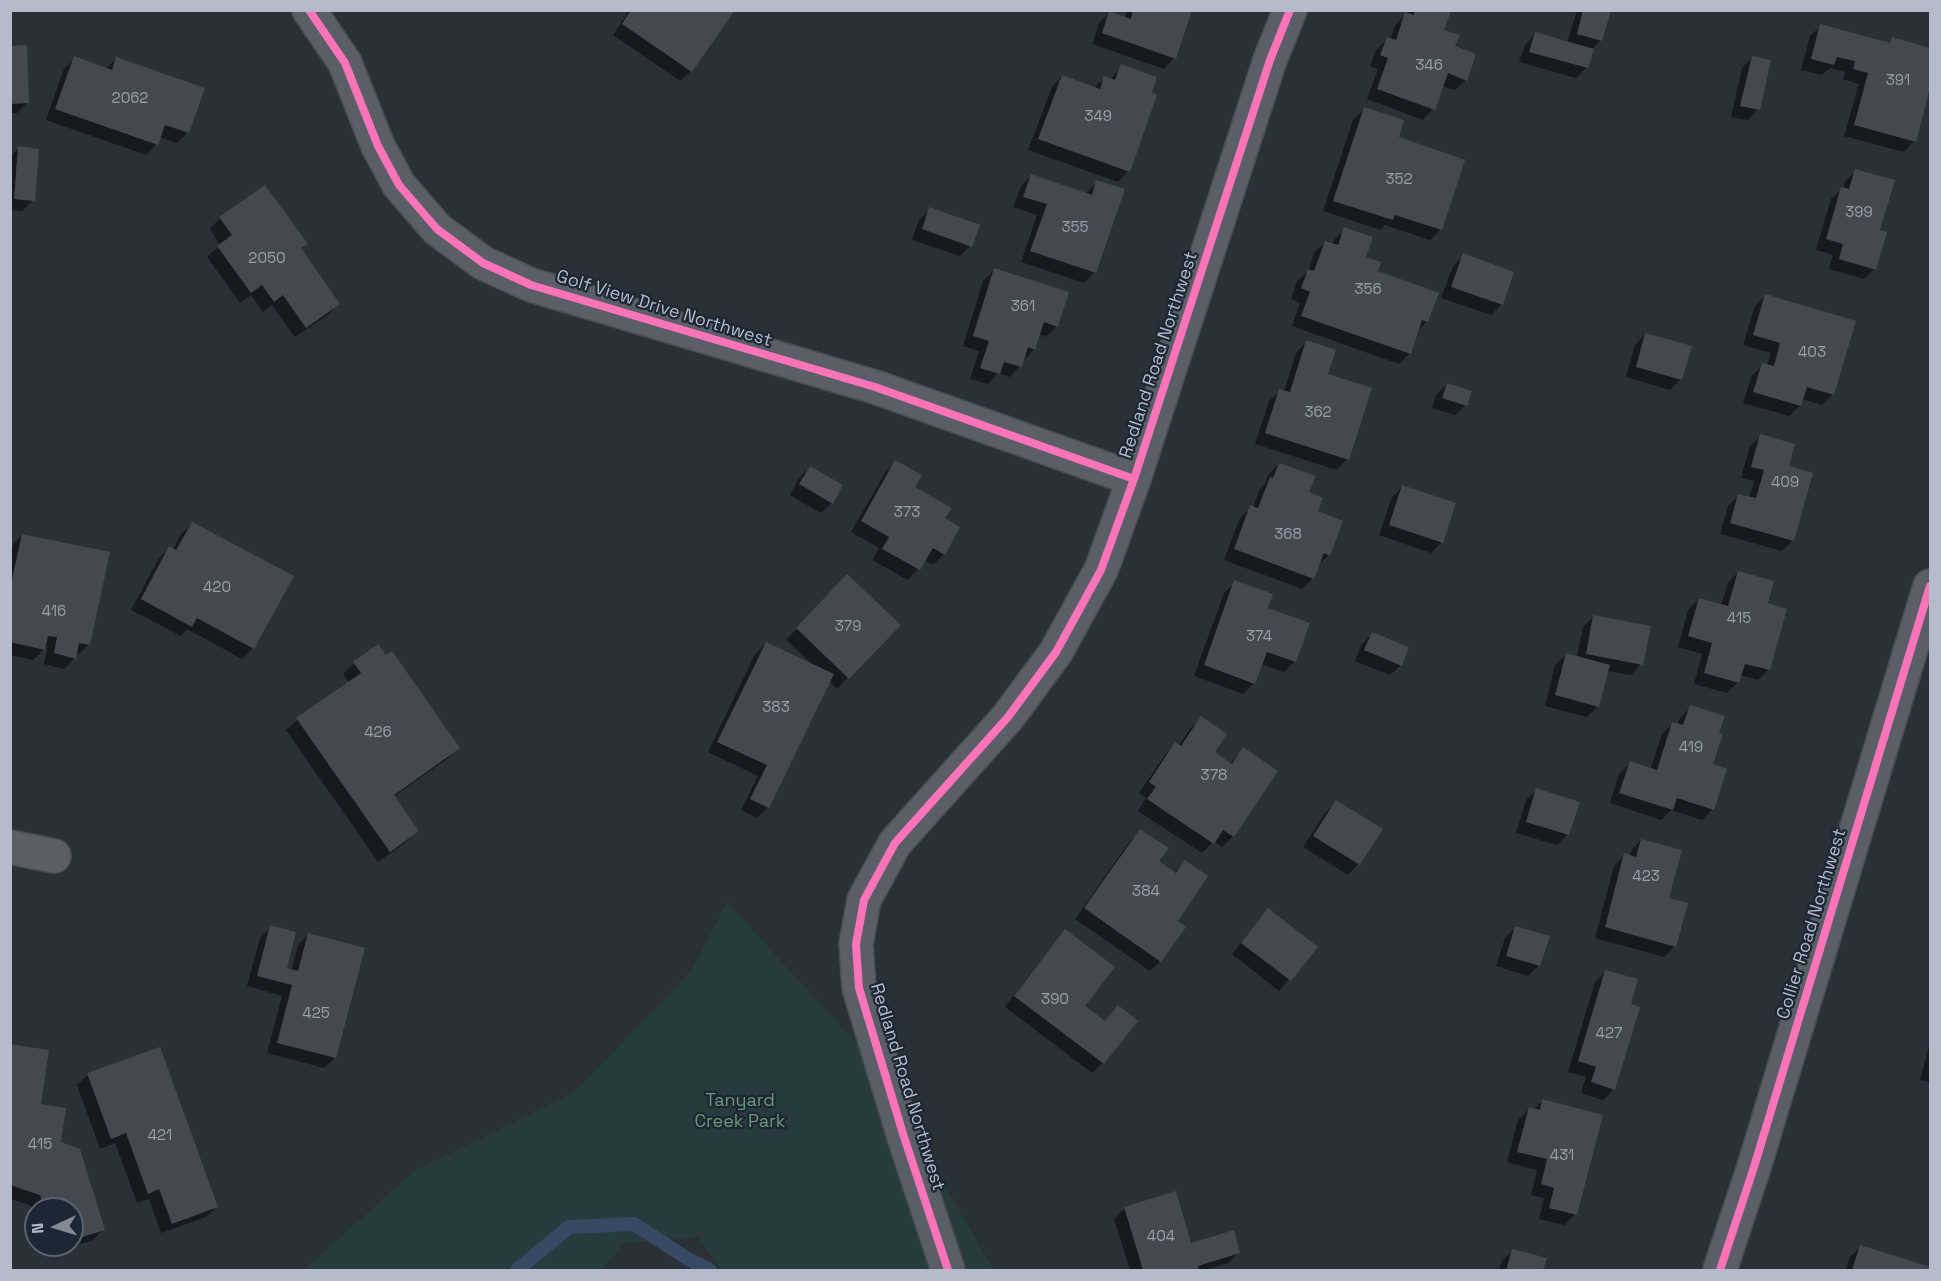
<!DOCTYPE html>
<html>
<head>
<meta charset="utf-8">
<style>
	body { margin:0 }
	#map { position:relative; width:1941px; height:1281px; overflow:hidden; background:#2a3038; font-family:"Space Grotesk",sans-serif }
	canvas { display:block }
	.frame { position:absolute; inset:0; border:12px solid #b4bcc9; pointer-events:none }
	.north { position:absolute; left:24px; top:1197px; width:60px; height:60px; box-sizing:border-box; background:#1d2633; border:2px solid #59626f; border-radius:50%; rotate:266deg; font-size:16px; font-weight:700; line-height:24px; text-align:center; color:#b4bcc9 }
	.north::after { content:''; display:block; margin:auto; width:21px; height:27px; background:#848b96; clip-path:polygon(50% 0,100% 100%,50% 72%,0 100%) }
</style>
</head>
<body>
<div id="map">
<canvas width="1941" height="1281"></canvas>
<div class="frame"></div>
<div class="north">N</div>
</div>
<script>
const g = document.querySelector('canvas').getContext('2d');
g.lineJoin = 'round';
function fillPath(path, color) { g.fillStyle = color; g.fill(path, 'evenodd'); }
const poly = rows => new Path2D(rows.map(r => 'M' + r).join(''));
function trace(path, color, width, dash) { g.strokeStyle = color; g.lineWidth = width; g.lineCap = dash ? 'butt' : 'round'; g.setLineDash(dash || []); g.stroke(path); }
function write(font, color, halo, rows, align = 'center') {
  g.font = font + ' "Space Grotesk",sans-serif'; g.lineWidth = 4.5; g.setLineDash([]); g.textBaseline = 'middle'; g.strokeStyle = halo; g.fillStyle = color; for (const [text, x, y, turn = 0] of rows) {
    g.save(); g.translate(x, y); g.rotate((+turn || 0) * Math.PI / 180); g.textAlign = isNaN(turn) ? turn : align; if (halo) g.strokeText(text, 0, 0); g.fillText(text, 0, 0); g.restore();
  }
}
const green = poly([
	[727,902,870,1058,994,1270,721,1270,697,1237,625,1242,602,1270,304,1270,414,1171,575,1092,691,971]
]);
const shadow = poly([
	[630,10,733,10,691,71,680,81,613,35],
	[1127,10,1191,10,1174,58,1164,69,1092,44,1099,23,1109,13,1125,18],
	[1411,10,1443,10,1449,12,1442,31,1453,47,1466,80,1455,90,1442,86,1433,109,1423,120,1367,99,1378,69,1370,66,1376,50,1387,39,1390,40,1395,25],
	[1577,10,1609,10,1601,40,1592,49,1586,68,1576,78,1519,62,1525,45,1535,34,1567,43],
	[1821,26,1888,44,1893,39,1930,49,1930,82,1914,141,1904,152,1844,136,1859,84,1843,79,1845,72,1830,68,1822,75,1801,70,1810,36],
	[10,47,28,102,17,113,10,113],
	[1753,57,1758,109,1748,120,1731,117,1742,68],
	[75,58,106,69,116,59,188,132,177,143,159,137,157,144,146,155,46,120,64,69],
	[1122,66,1128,171,1118,182,1028,150,1052,87,1062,76,1094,88,1104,78,1110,80],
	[1364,109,1397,138,1441,229,1430,240,1385,225,1381,230,1323,211,1353,120],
	[19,148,33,200,22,211,10,210,10,156],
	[1856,171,1878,231,1874,269,1864,279,1829,269,1833,255,1816,250,1831,199,1843,189,1845,181],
	[1031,176,1086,194,1097,182,1095,272,1084,283,1021,262,1037,215,1013,207,1021,186],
	[930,209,970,246,960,256,912,240,919,220],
	[220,218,306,244,300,250,338,304,328,315,295,337,272,305,263,312,251,295,240,303,207,257,220,245,210,229],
	[1345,229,1376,272,1427,321,1417,332,1410,353,1399,364,1292,326,1300,303,1291,299,1297,281,1309,270,1314,253,1325,243,1332,245,1334,240],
	[1464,255,1512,272,1501,305,1491,315,1441,298,1453,266],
	[994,270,1057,326,1046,337,1039,334,1034,349,1010,377,998,373,988,384,970,379,979,351,963,346,983,281],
	[1766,295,1833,394,1822,405,1802,399,1800,405,1789,416,1743,403,1752,375,1763,365,1767,366,1771,353,1743,345,1755,306],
	[1645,334,1681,379,1670,390,1626,377,1635,345],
	[1306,342,1326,375,1347,459,1337,470,1255,444,1269,401,1280,391,1284,392,1296,353],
	[1447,384,1466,405,1455,415,1432,408,1436,395],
	[1761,436,1787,467,1793,540,1782,551,1720,534,1728,506,1739,495,1749,498,1754,481,1741,478,1750,446],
	[895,462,913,488,943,519,958,528,944,554,933,565,924,560,918,569,908,580,872,560,879,548,851,532,885,473],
	[1279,464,1307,493,1329,555,1317,566,1313,578,1302,589,1224,560,1240,518,1251,507,1253,508,1260,489,1265,484,1268,475],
	[810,467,832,503,821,513,790,495,799,478],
	[1403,486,1442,542,1431,553,1379,535,1392,497],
	[192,524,291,577,253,648,242,659,187,629,181,636,131,610,159,558,169,548,173,550,181,534],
	[22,535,108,553,88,645,78,655,75,655,75,658,64,669,44,664,48,645,33,660,10,655,10,552,12,546],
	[1738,572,1766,604,1768,670,1758,680,1740,675,1738,682,1727,693,1694,684,1702,654,1678,647,1688,610,1699,599,1721,606,1728,583],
	[847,576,899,625,837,689,829,681,768,807,757,818,741,810,758,776,708,752,755,654,766,643,812,664,786,640],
	[1235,582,1266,609,1295,661,1284,672,1261,664,1254,683,1243,694,1194,676,1224,593],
	[1594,616,1641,664,1631,675,1607,671,1597,707,1587,717,1545,706,1555,665,1566,655,1577,657,1583,627],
	[1372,634,1401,665,1390,675,1355,661,1361,645],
	[354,663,458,748,447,759,393,797,417,831,406,842,378,862,286,730,297,720,350,683,343,674],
	[1691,707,1711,765,1726,770,1712,810,1702,820,1671,810,1661,820,1610,803,1619,774,1630,763,1650,770,1662,734,1673,723,1677,725,1680,718],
	[1201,718,1213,752,1230,764,1243,749,1276,771,1233,836,1222,847,1214,841,1202,853,1138,811,1146,798,1139,793,1165,755,1175,744,1178,747,1190,729],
	[1537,790,1568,834,1557,845,1516,833,1526,800],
	[1336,802,1381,829,1358,864,1348,875,1303,847,1326,812],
	[1141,831,1157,861,1174,873,1185,862,1175,921,1160,961,1150,971,1075,919,1130,841],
	[1641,840,1667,899,1675,946,1664,957,1595,938,1614,866,1625,855,1629,856,1631,851],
	[1268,910,1316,947,1279,991,1232,954,1258,921],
	[271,927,285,969,291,971,298,945,309,934,335,1058,324,1068,267,1053,282,996,247,986,260,938],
	[1516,927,1539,965,1528,976,1496,966,1505,938],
	[1066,931,1083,1006,1104,1022,1118,1007,1103,1063,1092,1073,1005,1007,1055,942],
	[1606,971,1629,1005,1614,1089,1603,1100,1581,1093,1586,1077,1568,1072,1595,982],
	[1930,1042,1930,1082,1920,1080],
	[10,1046,39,1105,103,1229,93,1240,46,1255,43,1245,72,1245,72,1209,36,1209,36,1224,30,1205,10,1199],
	[88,1075,217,1207,206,1217,161,1233,149,1199,137,1203,115,1143,100,1149,77,1085],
	[1542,1101,1601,1116,1575,1215,1564,1225,1539,1219,1544,1198,1531,1195,1537,1170,1507,1162,1518,1120,1529,1109,1533,1110],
	[1125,1208,1190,1245,1239,1252,1228,1263,1204,1270,1130,1270,1114,1219],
	[1861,1247,1930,1268,1930,1270,1846,1270,1850,1257],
	[1513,1250,1545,1259,1541,1270,1499,1270,1502,1261]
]);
const stream = poly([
	[517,1270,569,1227,634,1224,688,1259,710,1270]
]);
const building = poly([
	[631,10,735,10,692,72,622,24],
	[1133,10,1192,10,1176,59,1102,33,1109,11,1131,19],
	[1415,10,1451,11,1444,30,1460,35,1455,46,1476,54,1467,81,1448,73,1435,110,1377,89,1388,58,1380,55,1387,37,1396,40,1405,12,1414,15],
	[1583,10,1611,10,1602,41,1577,34],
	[1820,24,1890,43,1892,37,1930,48,1930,88,1916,142,1854,125,1868,73,1853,69,1855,61,1837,57,1834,65,1811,59],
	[1535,32,1594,49,1588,68,1529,52],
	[27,45,29,103,10,104,10,46],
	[74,56,112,70,116,57,205,88,189,133,165,125,158,145,55,109],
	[1752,56,1771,60,1760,110,1740,106],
	[1121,64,1157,77,1152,92,1157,95,1130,172,1038,139,1062,75,1100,89,1104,76,1115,80],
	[1364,107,1404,120,1399,137,1465,160,1442,230,1395,215,1393,220,1333,201],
	[18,146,39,149,35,201,14,199],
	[1855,169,1895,180,1880,230,1887,232,1876,270,1839,259,1843,244,1826,239,1841,187,1849,189],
	[1031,174,1092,195,1096,180,1125,189,1096,273,1030,251,1047,204,1023,197],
	[265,185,308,244,301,248,340,304,306,328,283,295,274,302,262,285,251,293,217,246,232,235,219,217],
	[929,207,980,225,972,247,922,229],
	[1344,227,1373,237,1366,257,1381,262,1378,271,1439,293,1428,322,1422,320,1411,354,1301,316,1310,292,1301,288,1308,269,1314,271,1325,241,1338,245],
	[1463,253,1514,272,1503,305,1451,287],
	[994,268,1069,292,1058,327,1044,322,1035,350,1028,347,1022,367,1004,362,1000,374,980,368,989,341,973,336],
	[1765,294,1856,321,1834,395,1807,387,1801,406,1753,392,1762,363,1774,366,1780,343,1753,335],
	[1645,333,1692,346,1682,380,1636,367],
	[1306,340,1336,350,1328,374,1372,388,1349,460,1265,433,1279,389,1290,392],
	[1447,383,1472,391,1467,406,1442,398],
	[1760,434,1795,444,1789,466,1813,473,1794,541,1730,523,1738,494,1756,498,1764,470,1751,467],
	[895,460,922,475,915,487,952,508,945,518,960,527,945,555,933,548,920,570,882,549,889,537,861,521],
	[1279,463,1316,476,1309,492,1323,498,1318,511,1343,521,1330,556,1324,553,1314,579,1234,549,1250,505,1258,508,1270,477,1273,478],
	[810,466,843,485,833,504,799,484],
	[1402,485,1456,503,1443,543,1389,525],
	[192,522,294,576,254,649,197,618,192,627,141,599,169,546,176,550],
	[22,534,110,552,90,645,79,643,76,659,54,653,57,637,48,636,45,650,10,642,10,588],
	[1738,571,1774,581,1768,603,1787,609,1770,670,1745,664,1739,683,1704,673,1712,643,1688,636,1699,598,1728,606],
	[847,574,901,625,849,679,796,628],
	[1234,580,1273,594,1268,608,1310,623,1296,662,1267,652,1255,684,1204,665],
	[1593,615,1651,626,1643,665,1586,654],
	[1372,632,1409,647,1402,666,1364,650],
	[766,642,834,674,769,808,750,799,767,765,717,742],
	[378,644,386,655,392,651,460,748,394,795,419,831,390,852,296,718,361,673,353,662],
	[1566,653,1610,665,1599,707,1555,695],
	[1690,705,1725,716,1719,733,1723,734,1713,764,1727,769,1714,810,1677,798,1673,810,1619,793,1630,761,1657,770,1672,722,1683,725],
	[1201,716,1227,734,1215,752,1232,764,1243,747,1278,771,1234,837,1223,830,1214,844,1147,799,1156,787,1149,782,1175,742,1181,746],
	[1536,788,1580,802,1569,835,1526,822],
	[1336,800,1383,829,1360,865,1313,836],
	[1140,829,1169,848,1159,861,1176,873,1185,860,1208,876,1178,921,1186,927,1161,962,1084,908],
	[1641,839,1682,850,1669,898,1688,903,1676,947,1605,927,1624,853,1636,857],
	[1268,908,1318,947,1291,981,1241,943],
	[270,925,296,932,287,968,298,971,308,933,365,948,336,1058,277,1043,292,985,257,976],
	[1515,926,1550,936,1540,966,1506,956],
	[1065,929,1115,967,1085,1006,1105,1021,1118,1005,1138,1021,1104,1064,1014,996],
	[1605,970,1638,979,1631,1004,1640,1007,1615,1090,1591,1082,1596,1067,1578,1061],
	[10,1044,49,1050,41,1104,66,1108,61,1142,80,1149,105,1230,72,1240,72,1209,45,1209,40,1195,10,1185],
	[160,1047,218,1207,172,1224,159,1189,148,1194,126,1133,111,1139,87,1073],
	[1542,1099,1603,1115,1577,1215,1549,1208,1554,1188,1541,1184,1547,1159,1517,1152,1529,1107,1540,1110],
	[1176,1191,1191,1243,1234,1230,1240,1253,1198,1266,1199,1270,1143,1270,1124,1207],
	[1860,1245,1930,1267,1930,1270,1852,1270],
	[1512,1249,1547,1258,1543,1270,1506,1270]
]);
const minor = poly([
	[309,10,345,63,378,146,399,185,437,229,483,263,531,285,875,387,1134,479],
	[10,847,54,856],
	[948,1270,904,1137,859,988,856,944,864,900,895,843,1008,717,1056,652,1101,570,1134,479,1270,60,1290,10],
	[1720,1270,1754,1167,1930,586]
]);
const cycleway = poly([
	[309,10,345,63,378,146,399,185,437,229,483,263,531,285,875,387,1134,479],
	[948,1270,904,1137,859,988,856,944,864,900,895,843,1008,717,1056,652,1101,570,1134,479,1270,60,1290,10],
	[1720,1270,1754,1167,1930,586]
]);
const numberNames = [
	["346",1429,66],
	["391",1898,81],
	["2062",130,99],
	["349",1098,117],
	["352",1399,180],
	["399",1859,213],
	["355",1075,228],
	["2050",267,259],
	["356",1368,290],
	["361",1023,307],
	["403",1812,353],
	["362",1318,413],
	["409",1785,483],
	["373",907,513],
	["368",1288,535],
	["420",217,588],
	["416",54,612],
	["415",1739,619],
	["379",848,627],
	["374",1259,637],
	["383",776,708],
	["426",378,733],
	["419",1691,748],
	["378",1214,776],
	["423",1646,877],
	["384",1146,892],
	["390",1055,1000],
	["425",316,1014],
	["427",1609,1034],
	["421",160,1136],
	["415",40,1145],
	["431",1562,1156],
	["404",1161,1237]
];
const streetNames = [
	["Golf View Drive Northwest",664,309,17],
	["Redland Road Northwest",1159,355,-72],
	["Collier Road Northwest",1812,924,-73],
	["Redland Road Northwest",907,1087,73]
];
const parkNames = [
	["Tanyard",740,1101],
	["Creek Park",740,1122]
];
fillPath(green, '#273a3e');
fillPath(shadow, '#0007');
trace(stream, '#384963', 14);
fillPath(building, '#444950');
trace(minor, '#484c53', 36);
trace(minor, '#5a5e66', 33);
trace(cycleway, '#fb73b8', 8);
write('15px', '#989fab', null, numberNames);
write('18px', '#b4bcc9', '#1d2633', streetNames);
write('18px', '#6b9a76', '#1d2633', parkNames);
</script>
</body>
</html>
